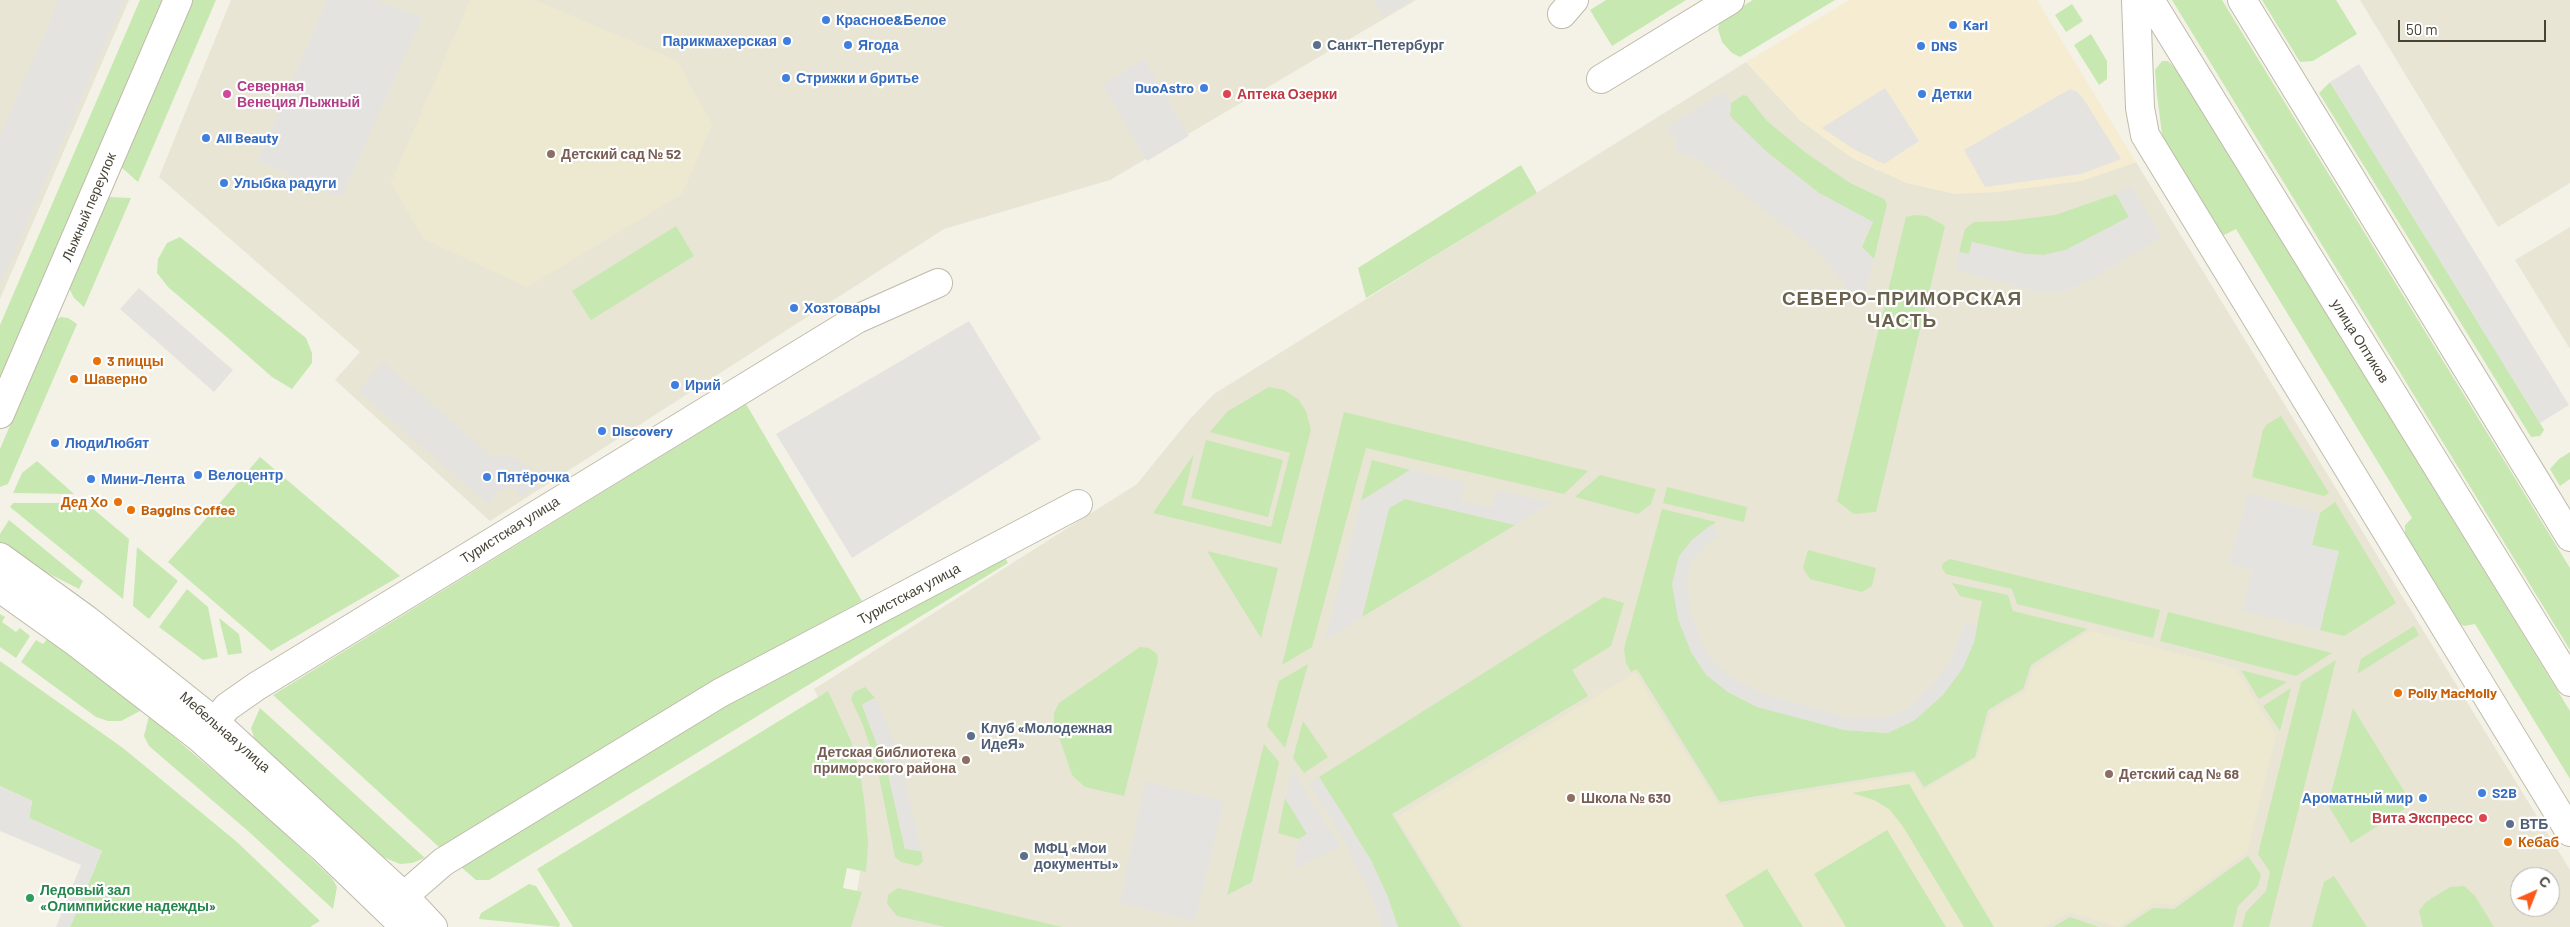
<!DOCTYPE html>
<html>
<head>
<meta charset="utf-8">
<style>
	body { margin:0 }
	#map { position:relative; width:2570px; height:927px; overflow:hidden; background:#f4f2e7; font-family:Barlow,sans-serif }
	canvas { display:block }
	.north { position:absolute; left:2510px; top:867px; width:50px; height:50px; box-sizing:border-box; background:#fff; border:1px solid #b5b4af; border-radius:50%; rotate:44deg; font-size:14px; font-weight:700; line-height:20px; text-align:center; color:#474336 }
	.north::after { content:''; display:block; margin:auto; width:18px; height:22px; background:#fc5916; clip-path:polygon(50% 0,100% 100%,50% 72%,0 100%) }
	.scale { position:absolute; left:2398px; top:20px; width:148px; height:22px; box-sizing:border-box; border:2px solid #474336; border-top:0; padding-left:6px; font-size:15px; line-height:18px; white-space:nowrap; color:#474336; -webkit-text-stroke:4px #fff; paint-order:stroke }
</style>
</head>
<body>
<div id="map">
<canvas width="2570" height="927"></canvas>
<div class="north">С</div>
<div class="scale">50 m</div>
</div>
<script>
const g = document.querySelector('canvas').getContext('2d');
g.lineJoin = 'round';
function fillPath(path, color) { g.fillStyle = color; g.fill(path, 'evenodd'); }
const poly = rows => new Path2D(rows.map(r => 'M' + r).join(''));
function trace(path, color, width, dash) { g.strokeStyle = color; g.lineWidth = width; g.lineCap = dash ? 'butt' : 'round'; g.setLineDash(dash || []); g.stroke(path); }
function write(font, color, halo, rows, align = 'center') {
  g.font = font + ' Barlow,sans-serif'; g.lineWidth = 4.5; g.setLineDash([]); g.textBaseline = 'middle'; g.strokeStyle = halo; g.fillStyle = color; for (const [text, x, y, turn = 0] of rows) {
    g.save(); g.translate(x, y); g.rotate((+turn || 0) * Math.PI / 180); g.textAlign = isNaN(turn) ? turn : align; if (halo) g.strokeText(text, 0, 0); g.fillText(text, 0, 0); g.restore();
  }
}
const residential = poly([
	[0,0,129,0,0,299],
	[231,0,1416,0,1110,180,944,229,490,521,335,380,360,352,159,177],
	[2360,0,2570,0,2570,183,2498,227],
	[1746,62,1800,120,1851,157,1877,170,2081,181,2136,162,2570,870,2570,927,846,927,854,909,862,861,829,719,814,689,1137,484,1189,420,1214,394],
	[2520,877,2550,877,2550,907,2520,907],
	[2570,227,2570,349,2515,260]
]);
const commercial = poly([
	[1849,0,2037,0,2136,162,2081,181,1998,192,1955,194,1906,183,1851,157,1800,120,1746,62]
]);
const education = poly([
	[470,0,535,0,677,61,712,125,682,194,527,287,424,239,391,183],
	[2090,631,2235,668,2276,735,2247,852,2174,905,2154,903,2118,927,2069,912,2044,927,1464,927,1397,817,1635,673,1719,806,1913,774,1924,790,1977,758,1991,712,2026,691,2033,668]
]);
const green = poly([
	[140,0,163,0,0,378,0,325],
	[193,0,216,0,138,182,121,167],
	[1606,0,1686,0,1612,46,1590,10],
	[1753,0,1835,0,1740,57,1732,53,1722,42,1718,29,1720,20],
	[2172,0,2222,0,2570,568,2570,650],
	[2262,0,2336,0,2357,34,2313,61,2300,62],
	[2072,4,2083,21,2066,32,2055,15],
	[2091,34,2107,61,2107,79,2099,85,2074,45],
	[2162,61,2168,61,2177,70,2570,711,2570,779,2475,624,2464,626,2458,623,2405,537,2405,525,2412,518,2236,229,2224,235,2218,234,2171,158,2162,134,2157,95,2155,70],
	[2330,82,2540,423,2544,430,2540,436,2531,437,2319,93],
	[1743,95,1747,96,1767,121,1806,153,1850,183,1884,199,1887,204,1874,259,1862,247,1873,222,1819,193,1751,139,1730,116,1731,103],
	[1521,165,1537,193,1366,298,1358,268],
	[2116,194,2129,217,2066,250,2044,255,2025,254,1972,242,1969,254,1959,252,1965,229,1974,222,2006,221,2055,215],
	[108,197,131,198,84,307,74,298,69,288],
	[1914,215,1927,216,1945,226,1876,512,1854,514,1837,501,1906,217],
	[676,226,694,256,591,320,572,291],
	[180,237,306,338,312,353,312,363,292,389,272,377,222,333,168,287,157,273,158,259,167,243],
	[61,317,68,318,77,324,8,484,0,487,0,449,55,320],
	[1269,387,1284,390,1298,399,1306,411,1311,430,1281,544,1153,513,1194,454,1182,505,1271,527,1290,453,1210,432,1228,411],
	[746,404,862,601,713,681,440,848,273,695],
	[1344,412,1588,471,1564,494,1366,448,1312,647,1282,665],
	[2281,416,2329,493,2324,496,2252,477,2263,430,2266,425],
	[1206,440,1283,460,1268,517,1191,498],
	[2570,452,2570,479,2560,486,2550,469,2559,459],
	[260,457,400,576,271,651,168,562],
	[1372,460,1410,470,1361,501],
	[37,461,74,494,13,493,22,473],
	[1600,475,1656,489,1651,504,1638,514,1575,497],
	[1667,487,1747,507,1744,522,1663,503],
	[1405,499,1515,525,1362,617,1389,508],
	[2335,502,2396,603,2344,636,2320,630,2338,552,2312,545,2320,513],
	[13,503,86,503,129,539,123,599,10,507],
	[1662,509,1716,522,1692,540,1678,619,1728,692,1758,707,1845,730,1888,733,1974,642,1982,601,1960,596,1952,583,2008,595,2013,611,2087,629,2031,665,2023,689,1988,710,1975,757,1924,787,1914,771,1720,802,1637,669,1631,672,1626,663,1624,649],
	[9,520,83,581,79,589,30,564,0,544,0,534],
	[137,547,178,581,149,619,133,606],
	[1808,550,1876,568,1872,586,1862,592,1810,579,1803,568],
	[1207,551,1278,568,1261,638],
	[1005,558,1008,563,489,880,476,880,461,867,726,705],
	[1950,559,2160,610,2153,638,2017,604,2012,589,1946,574,1942,568,1943,563],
	[187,589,208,607,218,657,203,660,159,627],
	[1604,597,1624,603,1611,646,1572,670,1588,696,1392,814,1461,927,1398,927,1387,895,1351,827,1319,777],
	[2168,612,2332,653,2296,676,2160,641],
	[0,614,5,617,2,622,16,632,20,628,30,636,16,658,0,647],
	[219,618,239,634,242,653,228,655],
	[2414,626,2419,635,2357,674,2361,659],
	[49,637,142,710,121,721,108,721,96,717,21,662,36,640,43,644],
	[1140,647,1149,648,1157,654,1158,661,1124,796,1085,787,1072,775,1054,722,1054,713,1059,703],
	[2336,660,2269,927,2242,927,2246,912,2266,891,2270,872,2258,854,2301,682],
	[0,661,123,748,237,842,320,921,310,927,70,927,102,851,29,818,32,801,0,786],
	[1308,664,1285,748,1267,726,1279,681],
	[2241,670,2287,682,2259,699],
	[865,687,875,698,862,705,888,774,905,849,921,851,923,861,918,866,901,862,895,857,879,776,863,725,851,699,854,692],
	[2291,688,2280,731,2263,706],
	[828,691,851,741,860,772,865,807,868,844,866,872,847,868,843,888,862,892,851,927,573,927,537,869],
	[260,708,425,858,412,863,400,864,378,855,255,741,251,728],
	[2353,708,2412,804,2351,843,2328,805],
	[149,716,263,813,332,878,337,887,333,909,248,831,149,746,144,736],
	[1303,721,1328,757,1304,773,1293,758],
	[1264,744,1279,762,1252,882,1227,895],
	[1909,784,1994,927,1964,927,1902,825,1889,809,1874,800,1852,793],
	[1285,798,1307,834,1299,839,1278,833],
	[1887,830,1946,927,1846,927,1814,874],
	[2248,856,2261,875,2258,886,2238,906,2233,927,2124,927,2153,908,2174,909],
	[1767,869,1803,927,1744,927,1725,895],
	[2334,876,2367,927,2312,927,2324,882],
	[529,884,536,886,560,924,559,927,479,919,481,913],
	[2464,886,2475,896,2494,927,2423,927,2419,911,2426,902,2450,887],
	[898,888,1062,927,945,927,897,916,887,904,888,895],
	[2070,917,2099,927,2053,927]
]);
const parking = poly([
	[59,0,124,0,0,285,0,136],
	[327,0,376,0,422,18,341,198,258,161],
	[1374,0,1412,0,1383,17],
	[1144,59,1189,136,1147,161,1102,84],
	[2359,64,2569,405,2540,423,2330,82],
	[1885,88,1919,141,1884,164,1855,150,1822,128],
	[2070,89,2076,91,2083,98,2121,159,2081,174,1985,187,1964,150],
	[1723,92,1731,103,1730,116,1772,157,1819,193,1873,222,1862,241,1862,247,1874,259,1862,307,1824,258,1807,243,1698,159,1674,152,1677,142,1667,127],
	[2131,186,2162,237,2084,283,2062,292,2038,292,1955,270,1959,252,1969,254,1972,242,2025,254,2044,255,2066,250,2129,217,2116,194],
	[139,288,233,370,214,392,120,309],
	[969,321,1041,439,852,558,776,434],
	[383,362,494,458,511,455,532,472,539,485,520,497,513,486,498,492,488,504,358,391],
	[1410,470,1464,482,1461,501,1492,508,1497,490,1551,502,1515,525,1405,499,1389,508,1362,617,1325,640,1361,501],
	[2248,493,2320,513,2312,545,2339,551,2320,630,2242,611,2252,570,2229,564],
	[1711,525,1719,535,1705,546,1691,563,1686,583,1691,613,1703,646,1716,665,1736,680,1763,694,1846,717,1885,718,1907,709,1932,685,1951,661,1964,624,1977,626,1974,642,1963,668,1943,695,1915,720,1888,733,1844,730,1757,707,1728,692,1706,675,1691,652,1678,619,1672,584,1679,556,1692,540],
	[875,698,890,730,903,769,921,851,905,849,888,774,862,704],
	[1292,769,1340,846,1293,870,1299,839,1307,834,1285,798],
	[1319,777,1371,860,1387,895,1398,927,1383,927,1372,898,1345,842,1309,784],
	[1145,781,1224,801,1195,921,1120,903],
	[0,786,32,801,29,818,102,851,70,927,56,927,81,865,0,831]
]);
const minor = poly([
	[2136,0,2140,108,2145,135,2570,832],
	[2150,0,2570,682],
	[2242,0,2570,537],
	[1562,14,1574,0],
	[1601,79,1730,0],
	[0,414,178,0],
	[0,557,87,620,215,722,404,896,433,927],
	[0,588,73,640,201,739,323,848,405,927],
	[201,739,227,707,257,686,857,319,938,283],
	[388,910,443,862,720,693,1078,504]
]);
const markers = [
	[826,20,5,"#3f7fe0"],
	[1953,25,5,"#3f7fe0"],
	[787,41,5,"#3f7fe0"],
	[848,45,5,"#3f7fe0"],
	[1317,45,5,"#5c6f8a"],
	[1921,46,5,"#3f7fe0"],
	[786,78,5,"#3f7fe0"],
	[1204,88,5,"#3f7fe0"],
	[227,94,5,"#d1479c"],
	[1227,94,5,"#e0444e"],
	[1922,94,5,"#3f7fe0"],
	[206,138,5,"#3f7fe0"],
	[551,154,5,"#8d6e63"],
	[224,183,5,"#3f7fe0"],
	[794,308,5,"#3f7fe0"],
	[97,361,5,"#e8710a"],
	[74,379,5,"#e8710a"],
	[675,385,5,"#3f7fe0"],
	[602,431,5,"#3f7fe0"],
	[55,443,5,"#3f7fe0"],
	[198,475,5,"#3f7fe0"],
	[487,477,5,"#3f7fe0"],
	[91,479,5,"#3f7fe0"],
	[118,502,5,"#e8710a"],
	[131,510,5,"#e8710a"],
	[2398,693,5,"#e8710a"],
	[971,736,5,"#5c6f8a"],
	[966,760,5,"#8d6e63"],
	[2109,774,5,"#8d6e63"],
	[2482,793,5,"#3f7fe0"],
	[1571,798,5,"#8d6e63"],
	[2423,798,5,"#3f7fe0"],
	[2483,818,5,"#e0444e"],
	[2510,824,5,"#5c6f8a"],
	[2508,842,5,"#e8710a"],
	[1024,856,5,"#5c6f8a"],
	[30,898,5,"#2e9e5b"]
];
const shopNames = [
	["Красное&Белое",836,20],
	["Kari",1963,25],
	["Парикмахерская",777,41,"right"],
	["Ягода",858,45],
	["DNS",1931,46],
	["Стрижки и бритье",796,78],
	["DuoAstro",1194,88,"right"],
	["Детки",1932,94],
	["All Beauty",216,138],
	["Улыбка радуги",234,183],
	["Хозтовары",804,308],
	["Ирий",685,385],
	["Discovery",612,431],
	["ЛюдиЛюбят",65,443],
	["Велоцентр",208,475],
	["Пятёрочка",497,477],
	["Мини-Лента",101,479],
	["S2B",2492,793],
	["Ароматный мир",2413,798,"right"]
];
const serviceNames = [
	["Санкт-Петербург",1327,45],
	["Клуб «Молодежная",981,728],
	["ИдеЯ»",981,744],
	["ВТБ",2520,824],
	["МФЦ «Мои",1034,848],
	["документы»",1034,864]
];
const hotelNames = [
	["Северная",237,86],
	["Венеция Лыжный",237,102]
];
const healthNames = [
	["Аптека Озерки",1237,94],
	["Вита Экспресс",2473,818,"right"]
];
const educationNames = [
	["Детский сад № 52",561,154],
	["Детская библиотека",956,752,"right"],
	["приморского района",956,768,"right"],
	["Детский сад № 68",2119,774],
	["Школа № 630",1581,798]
];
const streetNames = [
	["Лыжный переулок",89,207,-67],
	["улица Оптиков",2360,341,58],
	["Туристская улица",510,530,-32],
	["Туристская улица",909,594,-28],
	["Мебельная улица",225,732,41]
];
const foodNames = [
	["3 пиццы",107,361],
	["Шаверно",84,379],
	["Дед Хо",108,502,"right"],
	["Baggins Coffee",141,510],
	["Polly MacMolly",2408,693],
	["Кебаб",2518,842]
];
const leisureNames = [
	["Ледовый зал",40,890],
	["«Олимпийские надежды»",40,906]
];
const districtNames = [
	["СЕВЕРО-ПРИМОРСКАЯ",1902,299],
	["ЧАСТЬ",1902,321]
];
fillPath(residential, '#e8e5d5');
fillPath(commercial, '#f6ecd2');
fillPath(education, '#ede9d1');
fillPath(green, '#c7e8b0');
fillPath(parking, '#e5e3df');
trace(minor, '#bfbbaa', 30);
trace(minor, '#fff', 28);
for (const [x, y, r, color] of markers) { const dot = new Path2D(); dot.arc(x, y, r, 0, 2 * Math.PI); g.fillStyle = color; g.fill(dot); trace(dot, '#fff', 2); }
write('bold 14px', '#366cbe', '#fff', shopNames, 'left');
write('bold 14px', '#4e5e75', '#fff', serviceNames, 'left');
write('bold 14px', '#b23c85', '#fff', hotelNames, 'left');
write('bold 14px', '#be3a42', '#fff', healthNames, 'left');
write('bold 14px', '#785e54', '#fff', educationNames, 'left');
write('14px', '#474336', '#fff', streetNames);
write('bold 14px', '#c56008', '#fff', foodNames, 'left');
write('bold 14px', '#27864d', '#fff', leisureNames, 'left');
g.letterSpacing = '1px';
write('bold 19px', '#6a624d', '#fff', districtNames);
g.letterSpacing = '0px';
</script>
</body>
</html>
